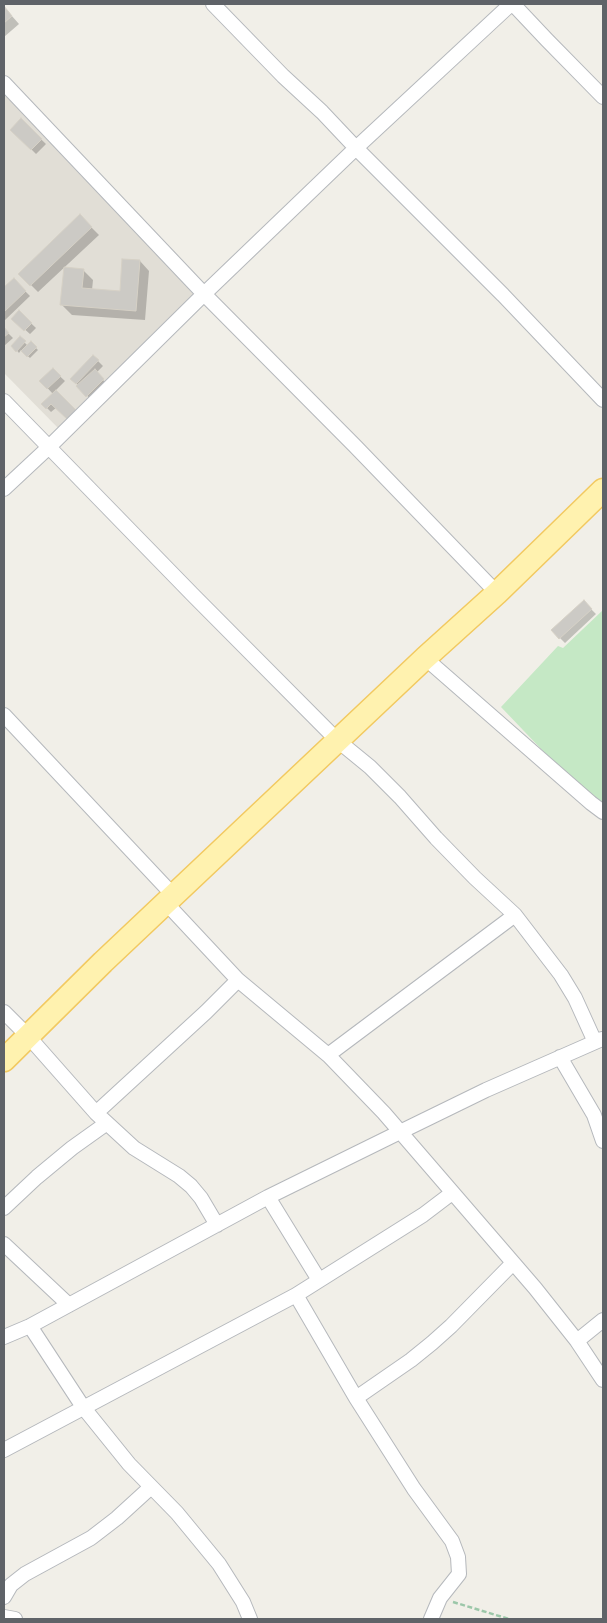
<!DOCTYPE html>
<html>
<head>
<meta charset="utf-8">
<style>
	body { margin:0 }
	#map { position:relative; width:607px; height:1623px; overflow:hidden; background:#f1efe8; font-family:"DejaVu Sans",sans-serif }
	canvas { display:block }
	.frame { position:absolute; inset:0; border:5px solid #5f6368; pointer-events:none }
</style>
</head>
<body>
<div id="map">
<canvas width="607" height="1623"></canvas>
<div class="frame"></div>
</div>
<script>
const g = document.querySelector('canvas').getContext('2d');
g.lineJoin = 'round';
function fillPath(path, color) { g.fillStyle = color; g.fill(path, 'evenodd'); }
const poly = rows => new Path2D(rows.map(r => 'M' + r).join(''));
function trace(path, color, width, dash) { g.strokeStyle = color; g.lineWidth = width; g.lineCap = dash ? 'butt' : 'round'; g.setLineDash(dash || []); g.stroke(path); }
const education = poly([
	[4,89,202,295,61,431,4,373]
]);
const green = poly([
	[603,610,603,807,587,797,501,707,558,646,563,648]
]);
const shadow = poly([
	[4,7,19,24,4,37],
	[21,120,46,144,36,154,12,130],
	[80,216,99,235,38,292,20,274],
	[140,261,149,271,145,320,72,315,62,305,83,270,93,280,92,290,121,292],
	[14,280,30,296,4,321,4,289],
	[19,312,36,328,30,334,13,319],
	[4,329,13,338,4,346],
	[20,338,28,346,31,343,38,350,30,358,21,350,19,353,13,346],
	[93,356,103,366,96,373,108,385,92,401,72,379],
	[53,370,65,381,55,391,79,416,72,423,57,407,51,412,43,404,53,394,41,381],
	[584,602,596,614,565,643,553,631]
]);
const building = poly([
	[4,6,12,16,4,23,4,6],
	[21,118,42,139,31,150,10,130,21,118],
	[80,214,92,227,30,286,18,274,80,214],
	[122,259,140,260,136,311,60,305,64,267,84,269,82,288,120,291,122,259],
	[14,278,26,291,4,312,4,287,14,278],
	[19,310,32,323,24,331,11,319,19,310],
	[4,327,9,333,4,337,4,327],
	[20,336,26,341,16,352,11,346,20,336],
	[31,341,37,347,27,357,21,351,31,341],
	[93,355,99,360,76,384,70,379,93,355],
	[53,368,61,376,47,389,39,381,53,368],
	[95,369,104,379,86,397,76,386,95,369],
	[56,390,76,410,67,419,51,404,46,409,41,404,56,390],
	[584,600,592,609,559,639,551,630,584,600]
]);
const path = poly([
	[453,1602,509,1619]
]);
const street = poly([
	[213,4,283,76,322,112,356,148,503,295,603,400],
	[513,4,547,40,603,97],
	[4,83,204,294,355,446,497,593],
	[4,401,192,594,337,740,370,767,400,797,436,838,475,878,515,915,561,975,575,998,595,1042],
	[4,489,49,447,204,294,356,148,511,4],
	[425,658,591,803,603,812],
	[4,715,174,896],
	[166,903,238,980,328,1055,384,1113,535,1288,577,1341,603,1380],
	[4,1012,28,1036,96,1113,134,1148,179,1176,191,1186,201,1198,217,1225],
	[328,1055,515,915],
	[560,1057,594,1115,603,1141],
	[96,1113,206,1012,238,980],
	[268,1197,319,1280],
	[4,1208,37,1177,72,1148,107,1123],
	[4,1244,69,1305],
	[296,1295,356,1398,414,1489,452,1541,458,1557,459,1574,440,1598,431,1619],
	[30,1326,83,1407,129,1464,177,1513,219,1564,243,1602,250,1619],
	[4,1337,30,1326,268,1197,400,1132,486,1090,602,1039],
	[577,1341,603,1320],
	[356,1398,411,1360,432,1343,451,1326,513,1263],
	[4,1450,296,1295,423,1215,452,1193],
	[4,1597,11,1585,25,1574,91,1538,117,1518,151,1487],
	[4,1617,15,1619]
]);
const primary = poly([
	[4,1060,103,962,425,658,497,593,603,490]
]);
fillPath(education, '#e1ded6');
fillPath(green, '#c5e8c5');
fillPath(shadow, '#0003');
fillPath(building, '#cccac5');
trace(building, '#d6d1c6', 1);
trace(street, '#b5b8bc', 16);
trace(primary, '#f2c960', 25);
trace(path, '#9cc7a9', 2.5, [5, 2.5]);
trace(street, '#fff', 14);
trace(primary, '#fff2af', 22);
</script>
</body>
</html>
